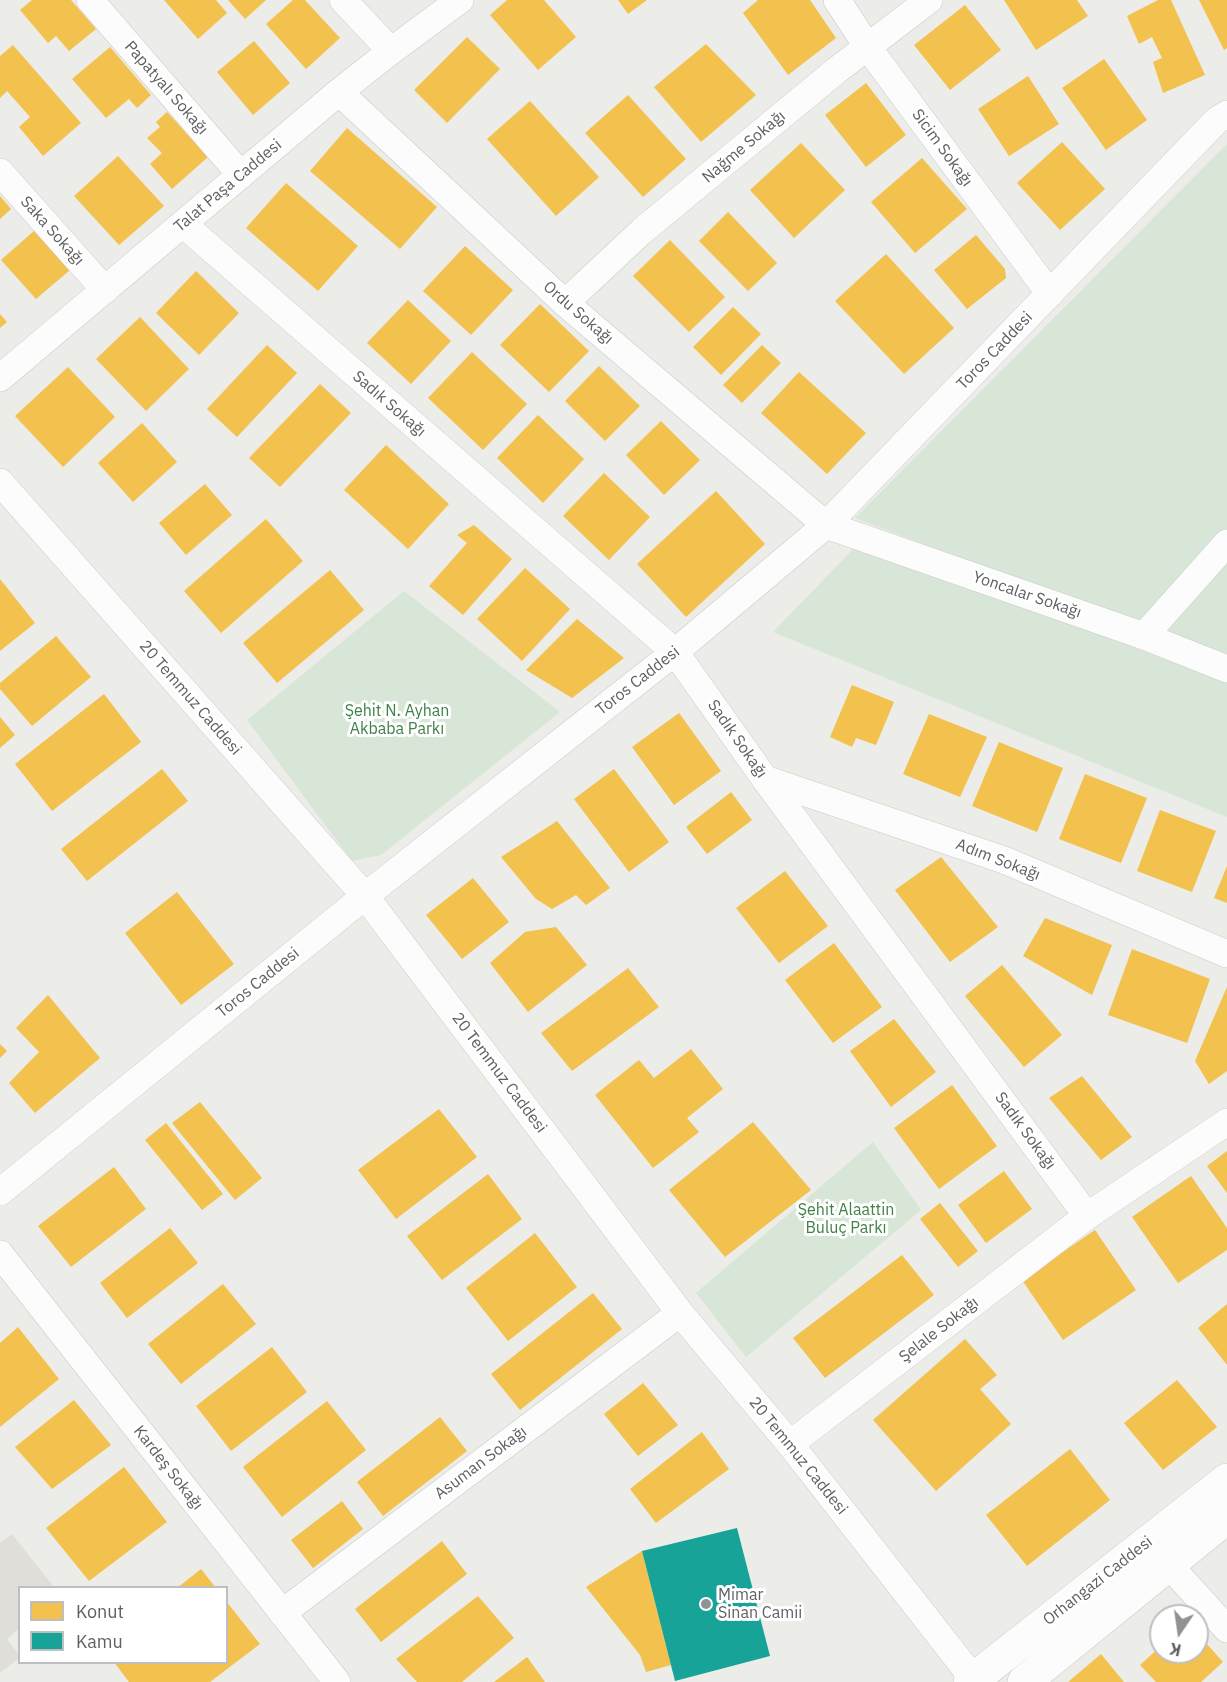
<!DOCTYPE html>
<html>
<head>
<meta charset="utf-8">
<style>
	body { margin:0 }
	#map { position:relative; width:1227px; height:1682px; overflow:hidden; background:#ecece8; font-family:"IBM Plex Sans",sans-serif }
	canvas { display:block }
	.legend { position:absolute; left:18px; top:1586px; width:210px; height:78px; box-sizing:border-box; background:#fff; border:2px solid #bfbfc1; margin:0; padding:8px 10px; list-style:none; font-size:18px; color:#5e6064 }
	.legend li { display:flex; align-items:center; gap:12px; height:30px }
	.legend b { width:30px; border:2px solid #bfbfc1 }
	.north { position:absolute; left:1149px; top:1604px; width:60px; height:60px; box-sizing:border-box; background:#fff; border:2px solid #bfbfc1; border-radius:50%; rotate:193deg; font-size:16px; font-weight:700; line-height:24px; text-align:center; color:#5e6064 }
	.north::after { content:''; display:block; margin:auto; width:21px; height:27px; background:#909192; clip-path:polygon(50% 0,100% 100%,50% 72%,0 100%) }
</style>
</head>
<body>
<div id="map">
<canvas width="1227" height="1682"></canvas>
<ul class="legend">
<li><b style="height:16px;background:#f2c14e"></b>Konut</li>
<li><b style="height:16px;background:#17a398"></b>Kamu</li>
</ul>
<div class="north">K</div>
</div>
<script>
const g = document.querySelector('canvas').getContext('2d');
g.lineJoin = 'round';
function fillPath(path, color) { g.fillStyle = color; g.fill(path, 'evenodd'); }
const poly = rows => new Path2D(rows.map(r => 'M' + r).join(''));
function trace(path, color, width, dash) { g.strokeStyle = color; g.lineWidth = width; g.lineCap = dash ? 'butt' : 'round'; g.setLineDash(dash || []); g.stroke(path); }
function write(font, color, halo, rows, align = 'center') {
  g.font = font + ' "IBM Plex Sans",sans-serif'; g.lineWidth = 6; g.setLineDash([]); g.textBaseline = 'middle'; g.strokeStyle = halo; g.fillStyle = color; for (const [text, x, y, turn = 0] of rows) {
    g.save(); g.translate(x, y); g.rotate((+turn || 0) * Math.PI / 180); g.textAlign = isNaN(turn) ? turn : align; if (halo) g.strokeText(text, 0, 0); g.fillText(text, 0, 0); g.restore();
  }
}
const education = poly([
	[12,1534,54,1587,20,1588,19,1629,7,1639,19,1655,19,1658,0,1673,0,1543]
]);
const green = poly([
	[1227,144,1227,659,855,518],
	[859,543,1227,683,1227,817,773,632],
	[404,591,560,712,381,855,352,861,247,720],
	[873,1142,921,1210,746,1357,696,1293]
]);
const homes = poly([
	[32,0,71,0,96,29,69,51,56,36,48,43,20,10],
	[164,0,216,0,227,13,198,39],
	[228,0,266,0,245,19],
	[293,0,305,0,340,38,306,69,266,24],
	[507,0,544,0,576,37,538,70,490,15],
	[618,0,647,0,628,14],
	[758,0,810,0,836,38,788,75,743,13],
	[1004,0,1077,0,1088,16,1036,50],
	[1158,0,1171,0,1205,75,1163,93,1153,62,1162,58,1152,37,1139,44,1127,16],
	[1199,0,1227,0,1227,48,1224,50],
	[965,5,1001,50,950,90,914,45],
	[467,37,500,69,447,123,414,90],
	[254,41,290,83,253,115,217,72],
	[706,44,756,95,701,142,654,87],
	[13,45,81,123,43,156,19,127,30,117,7,91,0,98,0,56],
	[110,47,151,95,137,108,129,99,106,118,72,79],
	[1104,59,1147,120,1106,150,1062,88],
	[1028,76,1059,124,1009,156,978,109],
	[866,83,906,135,866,167,825,115],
	[628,95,686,159,643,197,585,133],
	[530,101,599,177,556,216,487,139],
	[167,112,208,157,172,189,150,164,162,153,147,138,160,127,156,122],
	[347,128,437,207,400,249,310,171],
	[1062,142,1105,189,1060,230,1017,183],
	[801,143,845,190,794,238,750,190],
	[118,156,164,206,119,245,74,196],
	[922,158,967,209,915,253,871,202],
	[286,183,358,246,318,291,246,228],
	[0,196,11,209,0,219],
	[728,212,777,263,748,291,699,241],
	[35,230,70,270,36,299,1,260],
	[976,235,1005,269,1006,278,967,309,934,270],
	[670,240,725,297,689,332,633,276],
	[465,246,513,290,471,335,423,291],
	[886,254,954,328,904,374,835,301],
	[196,271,239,313,199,355,156,313],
	[408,300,451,341,411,384,367,343],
	[540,304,589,351,549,392,500,345],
	[733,307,761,334,721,375,693,347],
	[0,314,7,322,0,328],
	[140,317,189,369,146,411,96,359],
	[267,345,297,373,237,437,207,409],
	[762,345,781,363,742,403,723,385],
	[472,352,527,404,483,450,428,398],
	[599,366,640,406,605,441,565,401],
	[68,367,115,417,63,467,15,416],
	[799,372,866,433,827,474,761,413],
	[320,384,351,413,280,487,249,458],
	[538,415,584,459,543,503,497,458],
	[661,421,700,460,664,495,626,455],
	[142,423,177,462,133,502,98,463],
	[386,445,449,504,408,549,344,490],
	[604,473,650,517,609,560,563,516],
	[205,484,232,515,186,555,159,523],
	[716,491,765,544,686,617,637,564],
	[266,519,303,561,221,633,184,591],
	[474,525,512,559,463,615,429,586,467,543,457,535],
	[525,568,570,609,522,661,477,619],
	[330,570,364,610,277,683,243,643],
	[0,579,35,623,0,651],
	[577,619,624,658,572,698,526,670],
	[56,636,91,677,32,726,0,689,0,683],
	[852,685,894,702,876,745,856,738,852,747,830,737],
	[104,694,141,742,52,811,15,764],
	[679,713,721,771,674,805,632,747],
	[929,714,987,737,960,797,903,774],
	[0,717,15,735,0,748],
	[999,742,1063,768,1037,832,972,806],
	[162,769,188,801,87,881,61,849],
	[614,769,669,842,629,872,574,799],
	[1085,774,1147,798,1121,863,1059,839],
	[731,792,752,820,707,854,686,827],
	[1160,810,1216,831,1192,892,1137,871],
	[557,821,610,888,586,905,576,895,552,909,536,899,501,857],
	[941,857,998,927,950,962,895,890],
	[1227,866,1227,903,1214,898],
	[785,871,828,926,779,963,736,908],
	[473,878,509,922,462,959,426,915],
	[177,892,234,964,181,1005,125,933],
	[1045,918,1112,945,1092,995,1023,956],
	[556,927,587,965,528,1012,490,963,525,932],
	[834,943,882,1007,833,1043,785,980],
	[1132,949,1210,979,1187,1043,1108,1015],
	[1002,965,1062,1035,1024,1067,965,996],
	[628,968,659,1007,572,1071,541,1033],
	[1227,987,1227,1071,1209,1084,1195,1061],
	[48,995,100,1058,35,1113,9,1083,39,1052,16,1028],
	[894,1019,936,1072,891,1107,850,1051],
	[0,1044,7,1051,0,1058],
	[691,1049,723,1089,687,1118,699,1132,653,1168,595,1095,639,1060,654,1078],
	[1082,1076,1132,1137,1101,1160,1049,1098],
	[952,1085,997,1146,939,1189,894,1128],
	[200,1102,262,1178,235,1200,172,1123],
	[439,1109,477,1157,396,1219,358,1170],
	[753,1122,811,1190,725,1257,669,1190],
	[166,1123,223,1194,202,1210,145,1140],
	[1227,1151,1227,1193,1207,1166],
	[114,1167,146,1209,71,1267,38,1226],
	[1004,1171,1032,1209,986,1243,958,1205],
	[488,1174,522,1219,442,1280,407,1236],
	[1191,1176,1227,1228,1227,1250,1178,1283,1132,1217],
	[940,1203,978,1251,958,1267,920,1219],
	[170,1228,198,1263,127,1318,100,1283],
	[1095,1230,1136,1290,1063,1340,1022,1280],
	[535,1233,577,1287,508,1341,466,1288],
	[902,1255,934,1295,825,1378,793,1338],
	[223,1284,256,1324,181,1384,148,1344],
	[593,1293,622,1329,520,1410,491,1374],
	[1227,1304,1227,1365,1198,1328],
	[18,1327,59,1379,0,1427,0,1343],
	[965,1339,997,1375,980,1389,1011,1424,936,1491,873,1420],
	[272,1347,307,1392,231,1451,196,1406],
	[1177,1380,1217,1427,1163,1470,1124,1423],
	[643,1383,678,1425,638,1456,604,1414],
	[74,1400,111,1445,52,1489,15,1447],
	[327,1401,366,1450,282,1517,243,1467],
	[440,1417,467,1451,383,1516,357,1482],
	[702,1432,729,1469,656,1523,630,1489],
	[1070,1449,1110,1500,1027,1566,986,1515],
	[124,1467,167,1522,89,1581,46,1528],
	[342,1501,363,1529,313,1568,291,1540],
	[442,1541,467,1574,381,1642,355,1609],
	[642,1551,671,1665,646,1672,640,1655,586,1587],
	[201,1569,216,1588,177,1588],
	[478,1596,514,1638,462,1682,417,1682,396,1659],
	[226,1601,260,1644,210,1682,129,1682,114,1662,226,1662],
	[1197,1633,1223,1662,1201,1682,1156,1682,1140,1665,1161,1646,1161,1652,1197,1652],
	[1101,1654,1124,1682,1068,1682],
	[527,1657,545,1682,494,1682]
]);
const public = poly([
	[737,1528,770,1656,675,1681,642,1551]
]);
const street = poly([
	[90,0,241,175],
	[343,0,391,51],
	[837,0,867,46,1050,294],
	[339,92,565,303,826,525,1144,636,1227,669],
	[0,172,105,290],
	[183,224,675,652,765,779,1087,1216],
	[565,303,642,231,837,70,929,0],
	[0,378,339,92,391,51,460,0],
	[0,482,365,896,680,1313,790,1444,976,1682],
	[1144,636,1227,543],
	[765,779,1004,860,1227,954],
	[0,1192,365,896,675,652,826,525,1217,120,1227,114],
	[0,1254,337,1682],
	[790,1444,1087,1216,1227,1122],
	[1168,1564,1227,1629],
	[282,1613,680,1313]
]);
const secondary = poly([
	[970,1682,1227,1480],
	[1024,1682,1227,1517]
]);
const markers = [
	[706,1604,6,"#909192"]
];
const streetNames = [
	["Papatyalı Sokağı",166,88,49],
	["Nağme Sokağı",744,147,-40],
	["Sicim Sokağı",942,148,54],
	["Talat Paşa Caddesi",228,186,-40],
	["Saka Sokağı",52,231,48],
	["Ordu Sokağı",578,313,41],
	["Toros Caddesi",995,351,-46],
	["Sadık Sokağı",389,404,41],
	["Yoncalar Sokağı",1027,595,19],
	["Toros Caddesi",638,681,-38],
	["20 Temmuz Caddesi",190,698,49],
	["Sadık Sokağı",737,739,55],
	["Adım Sokağı",998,860,21],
	["Toros Caddesi",258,983,-39],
	["20 Temmuz Caddesi",499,1073,53],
	["Sadık Sokağı",1025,1131,54],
	["Şelale Sokağı",939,1330,-38],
	["20 Temmuz Caddesi",798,1456,51],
	["Asuman Sokağı",481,1463,-37],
	["Kardeş Sokağı",168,1468,52],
	["Orhangazi Caddesi",1098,1581,-38]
];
const parkNames = [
	["Şehit N. Ayhan",397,711],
	["Akbaba Parkı",397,729],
	["Şehit Alaattin",846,1210],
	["Buluç Parkı",846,1228]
];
const poiNames = [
	["Mimar",718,1595],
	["Sinan Camii",718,1613]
];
fillPath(education, '#dfded8');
fillPath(green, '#d7e6d6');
fillPath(homes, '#f2c14e');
fillPath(public, '#17a398');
trace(street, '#cacac9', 28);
trace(secondary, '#c8c8c8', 34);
trace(street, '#fcfcfc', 27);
trace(secondary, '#fcfcfc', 33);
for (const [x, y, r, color] of markers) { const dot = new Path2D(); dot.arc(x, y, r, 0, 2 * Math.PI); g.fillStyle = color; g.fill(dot); trace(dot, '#fff', 2); }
write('16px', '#5e6064', '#fff', streetNames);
write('16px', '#408147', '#fff', parkNames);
write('16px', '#5e6064', '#fff', poiNames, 'left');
</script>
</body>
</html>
